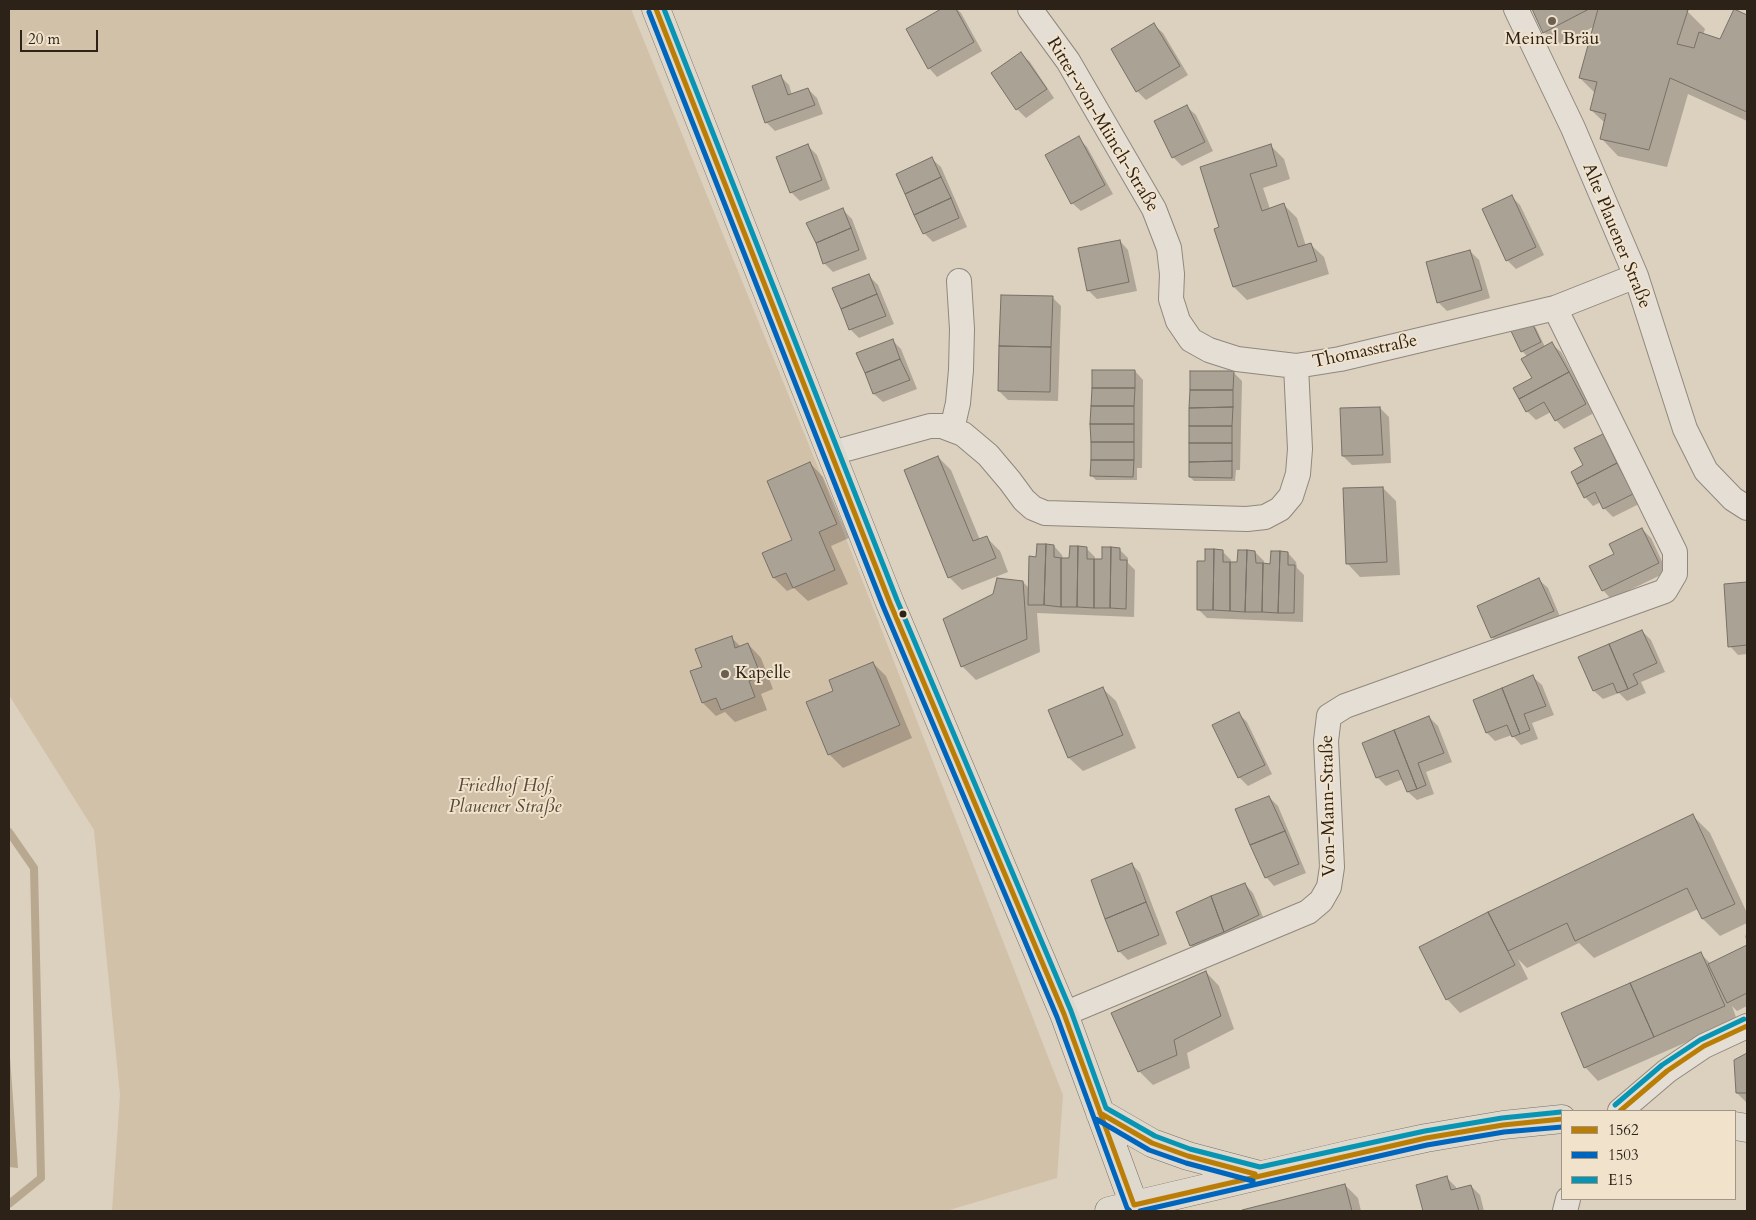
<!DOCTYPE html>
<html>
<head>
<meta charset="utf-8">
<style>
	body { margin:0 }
	#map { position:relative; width:1756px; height:1220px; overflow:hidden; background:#dcd0be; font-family:Cardo,serif }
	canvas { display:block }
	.frame { position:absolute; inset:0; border:10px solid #2c2217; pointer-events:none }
	.legend { position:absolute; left:1561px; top:1110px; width:175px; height:90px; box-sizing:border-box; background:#f1e2cc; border:1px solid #a29584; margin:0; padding:6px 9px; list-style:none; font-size:15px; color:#2c2217 }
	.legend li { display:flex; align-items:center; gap:10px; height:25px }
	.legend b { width:25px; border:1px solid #a29584 }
	.scale { position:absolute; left:20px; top:30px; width:78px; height:22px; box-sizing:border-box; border:2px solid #2c2217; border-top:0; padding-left:6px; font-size:15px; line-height:18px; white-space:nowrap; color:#2c2217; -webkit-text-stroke:4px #f1e2cc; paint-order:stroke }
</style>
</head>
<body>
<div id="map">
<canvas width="1756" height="1220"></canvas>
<div class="frame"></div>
<ul class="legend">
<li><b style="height:6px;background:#ba7e07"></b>1562</li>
<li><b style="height:6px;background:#0065bd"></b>1503</li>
<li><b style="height:6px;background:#0795b3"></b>E15</li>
</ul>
<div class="scale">20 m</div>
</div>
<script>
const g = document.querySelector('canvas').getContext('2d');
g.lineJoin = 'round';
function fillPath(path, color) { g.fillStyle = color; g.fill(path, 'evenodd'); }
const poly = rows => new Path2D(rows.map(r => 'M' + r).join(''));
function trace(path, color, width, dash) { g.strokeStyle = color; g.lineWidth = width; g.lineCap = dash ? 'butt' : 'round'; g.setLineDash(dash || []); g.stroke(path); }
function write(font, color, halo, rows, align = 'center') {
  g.font = font + ' Cardo,serif'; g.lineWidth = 4; g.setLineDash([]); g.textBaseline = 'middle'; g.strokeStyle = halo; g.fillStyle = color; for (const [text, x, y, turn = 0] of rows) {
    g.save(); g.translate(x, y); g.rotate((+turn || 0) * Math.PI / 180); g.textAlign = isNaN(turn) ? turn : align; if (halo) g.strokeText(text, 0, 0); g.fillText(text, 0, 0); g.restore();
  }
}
const green = poly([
	[9,9,631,9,822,477,1063,1095,1057,1178,946,1211,112,1211,120,1095,94,830,9,695]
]);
const water = poly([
	[9,1043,18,1168,9,1167]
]);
const shadow = poly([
	[944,9,957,9,961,13,982,51,937,77,929,68,907,29],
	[1533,9,1677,9,1687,11,1705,29,1703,35,1721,40,1735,9,1747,17,1747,121,1688,94,1667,167,1618,156,1601,138,1605,123,1591,110,1595,93,1580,78,1595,26,1558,45,1544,32],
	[1154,25,1163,33,1188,75,1146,100,1137,91],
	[1021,54,1030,62,1054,98,1026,118,1017,109,993,73],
	[781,77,789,85,792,95,808,89,817,98,823,114,775,131,766,122],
	[1187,107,1196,115,1213,151,1182,166,1173,157],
	[1078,138,1087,147,1113,194,1081,211,1072,203],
	[1270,145,1284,159,1290,179,1263,188,1270,209,1284,205,1297,218,1306,246,1310,244,1324,257,1329,274,1247,300,1234,287,1216,230,1221,228,1201,167],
	[808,146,817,155,830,189,800,201,791,192],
	[932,159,941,167,967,227,933,242,924,233],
	[1511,196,1520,205,1544,255,1516,269,1507,260],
	[843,210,852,219,867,259,833,272,824,263,808,223],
	[1120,241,1128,250,1137,291,1097,299,1088,290],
	[1470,251,1479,260,1490,298,1447,311,1438,302],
	[869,276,878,285,894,324,859,338,850,329],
	[1052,297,1061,306,1058,401,1008,400,999,391],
	[1532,324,1536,328,1545,347,1552,344,1561,352,1594,413,1564,429,1556,420,1551,412,1536,420,1527,411,1534,379,1528,357,1522,351],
	[892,340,901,349,917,389,883,402,874,394,858,354],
	[1135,371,1143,380,1142,468,1137,468,1137,480,1096,480,1092,476],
	[1233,372,1242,381,1240,470,1236,470,1235,481,1194,481,1190,477],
	[1380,408,1389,417,1391,463,1352,465,1343,456],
	[1602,435,1611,444,1641,503,1613,517,1604,508,1601,502,1593,506,1585,497,1585,466],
	[938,457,951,470,980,540,986,537,1000,551,1008,572,962,590,949,577],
	[810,463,823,477,849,538,831,546,848,584,808,601,794,588,787,591,774,578,764,553,794,541],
	[1383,488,1396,501,1400,575,1360,577,1347,563],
	[1642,529,1651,538,1667,572,1611,599,1603,590,1615,555],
	[1054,546,1062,555,1063,559,1070,559,1086,548,1095,557,1095,560,1103,561,1119,549,1128,558,1128,563,1135,570,1134,617,1037,613,1040,652,976,680,962,666,1023,582,1030,589,1037,558],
	[1222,551,1231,560,1231,564,1239,564,1255,552,1264,561,1264,565,1271,565,1288,553,1296,562,1297,568,1304,575,1303,622,1207,618,1198,609,1206,562],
	[1539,580,1548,588,1561,619,1501,646,1492,637],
	[1747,584,1747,654,1738,655,1730,646,1725,585],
	[1642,631,1651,640,1665,672,1641,682,1646,693,1627,701,1619,693,1603,699,1594,691],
	[731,637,741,647,748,644,761,658,773,689,761,694,767,710,735,722,725,712,716,716,703,703,704,667],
	[873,663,886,676,912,738,843,768,829,754],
	[1533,677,1542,685,1554,715,1532,723,1538,739,1521,745,1512,735,1495,741,1487,733],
	[1102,688,1116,701,1136,748,1083,771,1069,758,1050,710],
	[1238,713,1247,722,1272,774,1248,786,1239,777],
	[1429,717,1438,726,1452,762,1426,772,1434,794,1417,800,1408,792,1403,779,1386,786,1377,777],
	[1269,797,1278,806,1306,873,1274,886,1266,877],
	[1693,816,1710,833,1747,913,1747,923,1720,936,1703,919,1698,909,1594,958,1579,943,1527,968,1518,959,1528,979,1460,1013,1447,999,1488,913,1492,917],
	[1132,864,1140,873,1167,944,1128,960,1119,951],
	[1245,884,1253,893,1266,924,1200,954,1191,945],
	[1747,931,1747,940,1745,937],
	[1747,947,1747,1006,1737,1011,1732,1006,1737,1020,1598,1081,1585,1067,1701,954,1711,964],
	[1206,972,1219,986,1234,1029,1187,1053,1190,1068,1153,1085,1139,1071],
	[1747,1054,1747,1102,1746,1102,1737,1093,1735,1061],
	[1447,1178,1456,1187,1456,1190,1471,1186,1480,1195,1484,1211,1424,1211,1417,1186],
	[1345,1185,1358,1198,1361,1211,1244,1211]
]);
const stream = poly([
	[9,832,34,868,41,1178,9,1204]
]);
const building = poly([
	[941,9,956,9,974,42,928,69,906,29,941,9],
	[1532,9,1589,9,1543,33,1532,9],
	[1598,9,1682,9,1688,10,1677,44,1694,48,1699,32,1720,39,1734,9,1747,15,1747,112,1670,78,1649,150,1600,139,1606,114,1590,110,1597,82,1579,78,1598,9],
	[1154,23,1180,66,1136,92,1111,49,1154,23],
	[1021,52,1047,89,1016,110,991,73,1021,52],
	[781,75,788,95,808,88,815,105,765,123,752,86,781,75],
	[1187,105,1205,142,1172,158,1154,121,1187,105],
	[1079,136,1105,185,1071,204,1045,155,1079,136],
	[808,144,822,180,790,193,776,157,808,144],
	[1271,144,1277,166,1250,174,1262,211,1284,203,1298,247,1311,243,1317,261,1233,287,1214,229,1219,227,1200,167,1271,144],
	[932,157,941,177,905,194,896,174,932,157],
	[941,177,951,198,914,215,905,194,941,177],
	[1512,195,1536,247,1506,261,1482,209,1512,195],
	[951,198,959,218,923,234,914,215,951,198],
	[843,208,851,228,816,243,806,223,843,208],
	[851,228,859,250,823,264,816,243,851,228],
	[1120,240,1129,282,1087,291,1078,248,1120,240],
	[1470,250,1482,290,1437,303,1426,262,1470,250],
	[869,274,877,294,841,309,832,288,869,274],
	[877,294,886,316,849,330,841,309,877,294],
	[1001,295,1053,296,1051,347,999,346,1001,295],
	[1532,323,1541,342,1521,352,1510,329,1532,323],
	[893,339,900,359,865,373,856,353,893,339],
	[1552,342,1569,372,1519,399,1513,388,1532,378,1521,359,1552,342],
	[999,346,1051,347,1050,392,998,391,999,346],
	[900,359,910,380,873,394,865,373,900,359],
	[1092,370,1135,370,1135,388,1092,388,1092,370],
	[1190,371,1234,371,1233,390,1190,390,1190,371],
	[1569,372,1586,404,1555,421,1544,402,1526,412,1519,399,1569,372],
	[1092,388,1135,388,1134,406,1091,406,1092,388],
	[1190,390,1233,390,1233,407,1189,408,1190,390],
	[1091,406,1134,406,1134,424,1090,424,1091,406],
	[1233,407,1232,426,1189,426,1189,408,1233,407],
	[1380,407,1383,455,1342,456,1340,408,1380,407],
	[1090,424,1134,424,1134,442,1091,442,1090,424],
	[1189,426,1232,426,1232,443,1189,443,1189,426],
	[1603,434,1617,463,1577,484,1571,472,1583,465,1574,448,1603,434],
	[1091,442,1134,442,1134,460,1091,460,1091,442],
	[1189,443,1232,443,1232,461,1189,462,1189,443],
	[938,456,973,541,987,536,996,558,948,578,904,470,938,456],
	[1091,460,1134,460,1133,477,1090,476,1091,460],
	[1232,461,1232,478,1189,477,1189,462,1232,461],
	[810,462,837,524,819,532,835,570,793,588,786,573,773,578,762,553,792,540,767,481,810,462],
	[1617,463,1633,494,1603,509,1595,492,1584,498,1577,484,1617,463],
	[1383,487,1387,562,1346,564,1343,488,1383,487],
	[1642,528,1659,563,1602,591,1589,566,1614,554,1609,544,1642,528],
	[1037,544,1046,544,1044,605,1028,605,1029,556,1036,557,1037,544],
	[1046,544,1054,545,1054,557,1061,558,1061,607,1044,605,1046,544],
	[1070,546,1078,546,1077,607,1061,607,1061,558,1069,558,1070,546],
	[1078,546,1087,547,1087,559,1094,559,1094,608,1077,607,1078,546],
	[1102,547,1111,547,1110,608,1094,608,1094,559,1102,559,1102,547],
	[1111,547,1120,548,1120,560,1127,560,1126,609,1110,608,1111,547],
	[1205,549,1214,549,1213,610,1197,610,1197,561,1205,561,1205,549],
	[1214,549,1223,550,1223,562,1230,562,1230,611,1213,610,1214,549],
	[1238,550,1247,550,1245,612,1230,611,1230,562,1237,562,1238,550],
	[1247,550,1255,551,1256,563,1263,563,1262,612,1245,612,1247,550],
	[1271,551,1280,551,1278,613,1262,612,1263,563,1270,564,1271,551],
	[1280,551,1288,552,1288,565,1295,565,1294,613,1278,613,1280,551],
	[997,578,1023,581,1027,639,961,667,943,619,993,594,997,578],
	[1539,578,1554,611,1491,638,1477,606,1539,578],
	[1747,582,1747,645,1728,647,1724,584,1747,582],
	[1642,630,1657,663,1633,674,1638,684,1628,689,1609,644,1642,630],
	[732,636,735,648,748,643,761,676,749,681,755,697,721,710,716,698,702,703,690,671,702,667,695,649,732,636],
	[1609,644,1628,689,1617,693,1613,683,1593,691,1578,657,1609,644],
	[873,662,900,725,828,755,806,702,833,691,829,680,873,662],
	[1533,675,1546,706,1524,714,1530,730,1520,734,1502,688,1533,675],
	[1103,687,1123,735,1068,758,1048,710,1103,687],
	[1502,688,1520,734,1512,737,1507,725,1486,733,1473,700,1502,688],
	[1239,712,1265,765,1238,778,1212,725,1239,712],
	[1429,716,1444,753,1418,763,1426,785,1417,789,1394,730,1429,716],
	[1394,730,1417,789,1407,792,1398,770,1376,778,1362,743,1394,730],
	[1269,796,1285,831,1250,845,1235,809,1269,796],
	[1693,814,1735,904,1702,919,1687,888,1575,941,1567,923,1508,951,1488,912,1693,814],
	[1285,831,1299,864,1265,878,1250,845,1285,831],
	[1132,863,1146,902,1105,919,1091,880,1132,863],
	[1245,883,1259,915,1224,932,1211,896,1245,883],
	[1211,896,1224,932,1190,946,1176,912,1211,896],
	[1146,902,1159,935,1118,952,1105,919,1146,902],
	[1488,912,1515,965,1446,1000,1419,947,1488,912],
	[1747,945,1747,993,1727,1003,1708,964,1747,945],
	[1701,952,1725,1006,1654,1037,1630,983,1701,952],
	[1206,971,1221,1016,1174,1040,1177,1055,1138,1072,1111,1013,1206,971],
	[1630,983,1654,1037,1584,1068,1561,1013,1630,983],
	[1747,1053,1747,1093,1736,1093,1734,1060,1747,1053],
	[1447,1176,1451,1190,1471,1185,1479,1211,1423,1211,1416,1185,1447,1176],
	[1345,1184,1352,1211,1242,1211,1242,1210,1345,1184]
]);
const street = poly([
	[1030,9,1068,61,1154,209,1169,248,1172,274,1171,299,1178,321,1191,340,1209,350,1237,359,1296,366,1340,359,1555,308,1636,276],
	[1516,9,1573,128,1636,276,1685,429,1706,471,1733,499,1747,508],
	[952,429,958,403,961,370,962,329,959,281],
	[832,453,930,426,942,426,963,434,988,455,1010,481,1024,500,1033,508,1045,513,1247,519,1265,517,1280,509,1291,496,1298,474,1300,449,1296,366],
	[1064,1014,1308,912,1321,901,1329,887,1332,867,1326,741,1329,716,1345,706,1665,591,1675,574,1675,552,1555,308],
	[1620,1111,1667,1071,1704,1046,1747,1026],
	[1565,1211,1568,1199]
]);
const primary = poly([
	[656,9,890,603,1064,1014,1134,1205],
	[1100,1113,1152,1143,1188,1156,1256,1174],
	[1735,1126,1747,1128],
	[1109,1211,1351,1154,1426,1138,1503,1125,1562,1119]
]);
const bus1 = poly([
	[656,9,890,603,1064,1014,1134,1205,1426,1138,1503,1125,1562,1119],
	[1620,1111,1667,1071,1704,1046,1747,1026],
	[1100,1113,1152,1143,1188,1156,1255,1174]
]);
const bus2 = poly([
	[649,12,883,606,1057,1017,1127,1208,1130,1211],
	[1096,1119,1149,1150,1186,1163,1253,1181],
	[1140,1211,1427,1145,1504,1132,1562,1127]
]);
const bus3 = poly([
	[664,9,897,600,1071,1011,1106,1108,1155,1136,1190,1149,1260,1167,1425,1131,1502,1118,1561,1112],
	[1615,1105,1662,1065,1700,1040,1744,1019]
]);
const markers = [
	[1552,21,5,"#6a5f51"],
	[903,614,4.5,"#2c2217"],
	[725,674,5,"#6a5f51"]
];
const poiNames = [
	["Meinel Bräu",1552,40],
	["Kapelle",735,674,"left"]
];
const streetNames = [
	["Ritter-von-Münch-Straße",1102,125,59],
	["Alte Plauener Straße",1616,236,68],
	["Thomasstraße",1365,352,-12],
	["Von-Mann-Straße",1329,806,-91]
];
const parkNames = [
	["Friedhof Hof,",505,787],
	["Plauener Straße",505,808]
];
fillPath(green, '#d2c1a9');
fillPath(water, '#b8a890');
fillPath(shadow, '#0003');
trace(stream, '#b8a890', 8);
fillPath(building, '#aaa295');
trace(building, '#777066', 1);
trace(street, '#90887d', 26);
trace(primary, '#777066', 29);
trace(street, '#e4ded4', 24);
trace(primary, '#dfd8cd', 28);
trace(bus1, '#ba7e07', 5);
trace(bus2, '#0065bd', 5);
trace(bus3, '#0795b3', 5);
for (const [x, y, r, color] of markers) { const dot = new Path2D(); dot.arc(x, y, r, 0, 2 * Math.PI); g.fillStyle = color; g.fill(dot); trace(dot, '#f1e2cc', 2); }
write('18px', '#2c2217', '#f1e2cc', poiNames);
write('18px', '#2c2217', '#f1e2cc', streetNames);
write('italic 18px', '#534737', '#f1e2cc', parkNames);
</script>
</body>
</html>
